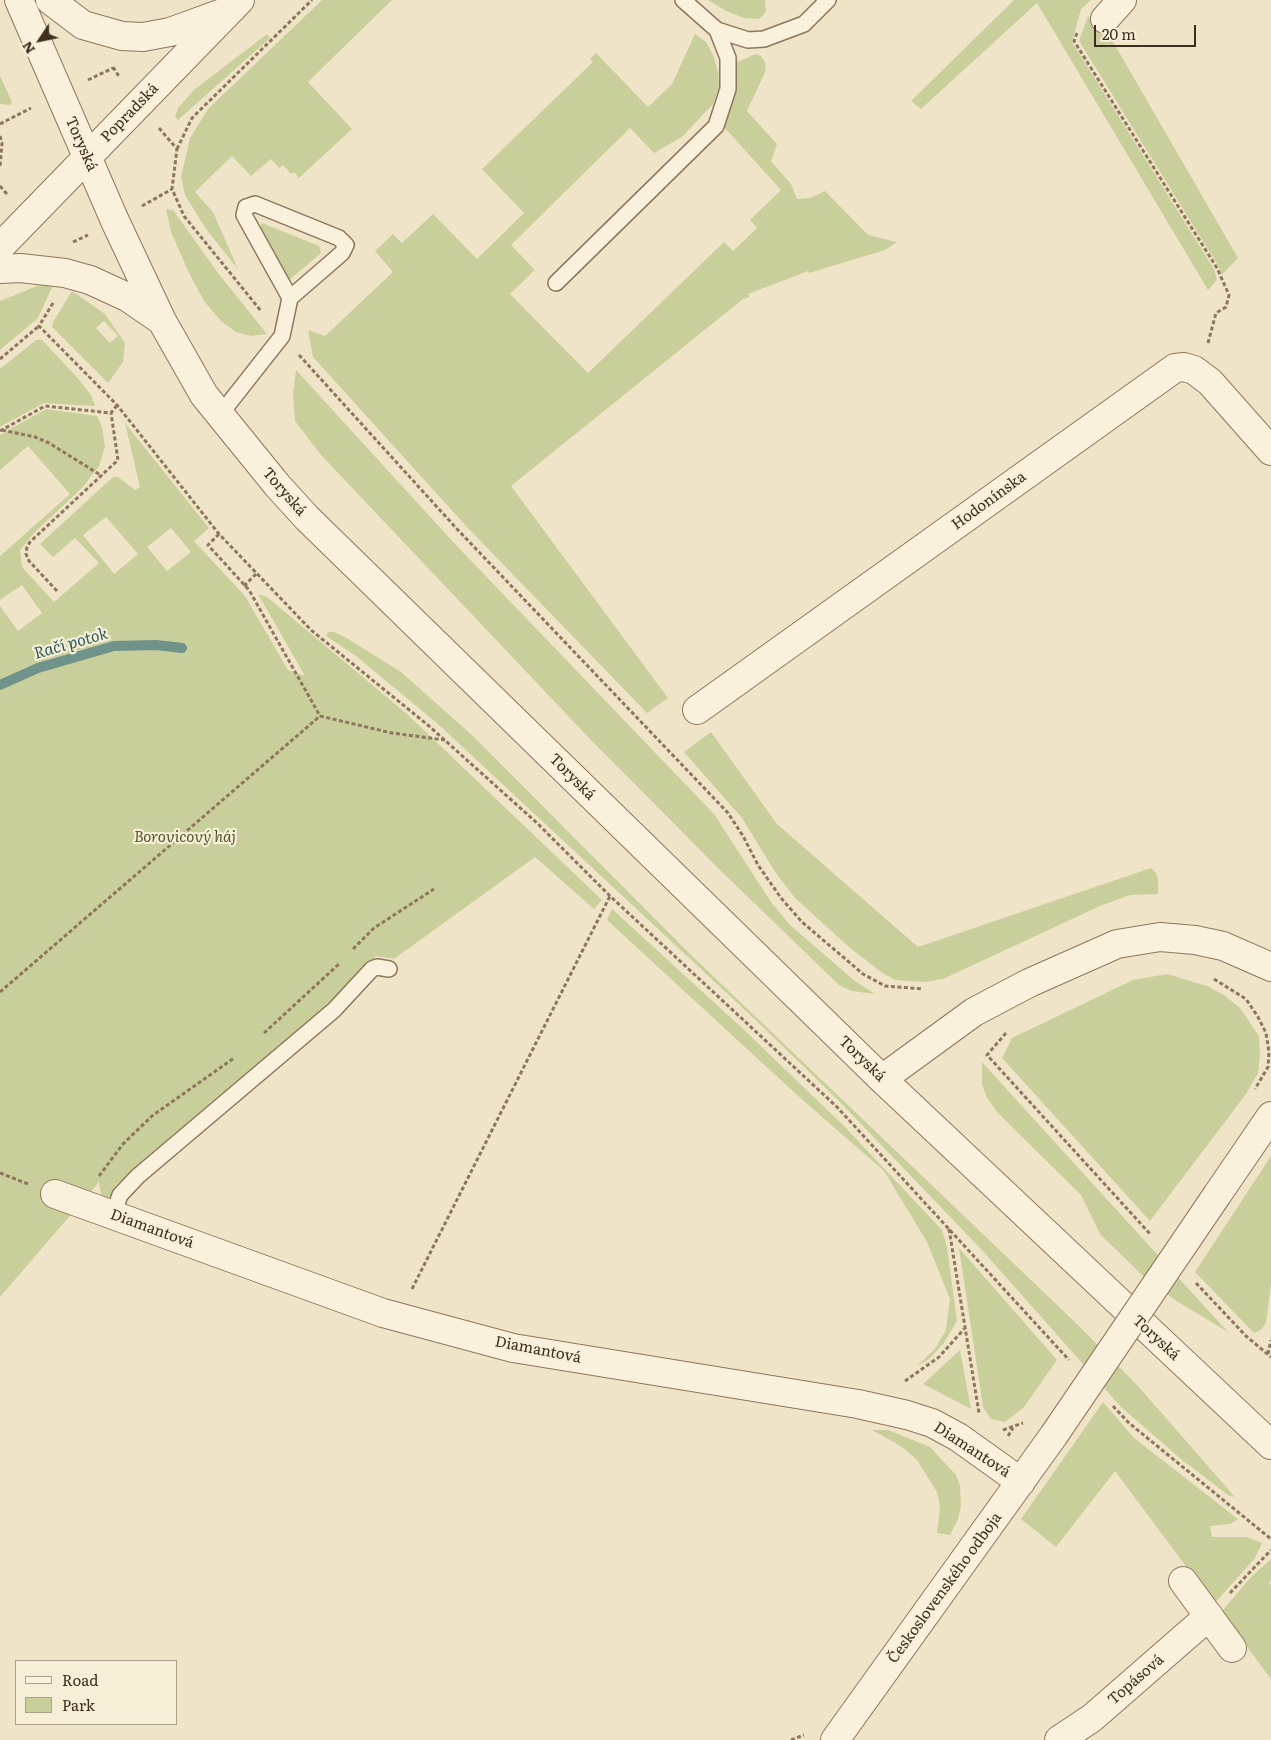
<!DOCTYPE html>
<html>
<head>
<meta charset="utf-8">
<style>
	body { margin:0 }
	#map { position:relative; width:1271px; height:1740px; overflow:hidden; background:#f0e4c8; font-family:Literata,serif }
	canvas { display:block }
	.legend { position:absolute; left:15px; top:1660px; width:162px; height:65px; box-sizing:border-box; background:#f7eed8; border:1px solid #ada18e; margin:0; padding:6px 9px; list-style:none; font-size:15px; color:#3d2e20 }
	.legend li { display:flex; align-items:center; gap:10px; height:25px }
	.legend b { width:25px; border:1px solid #ada18e }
	.north { position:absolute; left:15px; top:15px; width:50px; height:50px; -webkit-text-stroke:4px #f7eed8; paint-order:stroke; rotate:236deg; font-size:14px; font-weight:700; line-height:20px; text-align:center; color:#3d2e20 }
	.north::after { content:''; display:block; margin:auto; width:18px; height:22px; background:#3d2e20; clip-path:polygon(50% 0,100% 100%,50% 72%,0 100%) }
	.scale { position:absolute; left:1094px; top:25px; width:102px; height:22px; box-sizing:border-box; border:2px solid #3d2e20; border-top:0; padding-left:6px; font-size:15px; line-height:18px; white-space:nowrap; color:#3d2e20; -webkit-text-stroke:4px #f7eed8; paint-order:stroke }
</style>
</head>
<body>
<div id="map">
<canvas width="1271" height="1740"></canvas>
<ul class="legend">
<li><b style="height:6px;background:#faf1dc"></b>Road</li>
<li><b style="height:14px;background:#c9cf9b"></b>Park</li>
</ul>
<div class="north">N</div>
<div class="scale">20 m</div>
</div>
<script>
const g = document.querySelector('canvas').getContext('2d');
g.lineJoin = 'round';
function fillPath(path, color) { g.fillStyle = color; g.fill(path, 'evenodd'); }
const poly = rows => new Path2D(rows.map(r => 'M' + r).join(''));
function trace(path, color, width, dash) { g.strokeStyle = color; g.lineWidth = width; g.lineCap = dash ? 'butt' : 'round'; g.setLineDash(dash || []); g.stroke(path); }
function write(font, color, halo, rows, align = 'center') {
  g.font = font + ' Literata,serif'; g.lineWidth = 4.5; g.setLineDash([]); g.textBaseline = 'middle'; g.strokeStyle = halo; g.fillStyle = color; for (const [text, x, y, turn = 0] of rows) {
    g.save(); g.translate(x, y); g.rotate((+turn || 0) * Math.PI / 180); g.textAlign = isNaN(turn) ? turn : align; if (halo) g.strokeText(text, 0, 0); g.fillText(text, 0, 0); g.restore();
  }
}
const green = poly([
	[322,0,392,0,308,82,352,129,299,178,294,172,291,174,283,165,279,168,271,159,251,176,232,156,195,192,213,212,238,269,206,229,185,195,181,177,190,138,208,109],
	[708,0,765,0,766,12,759,19,744,18,726,11],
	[1014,0,1091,0,1081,9,1072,42,1214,269,1217,280,1208,290,1037,3,921,109,911,101],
	[1088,16,1112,40,1238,258,1222,275,1219,267,1079,41],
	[267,34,270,38,178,120,175,117,178,108,194,90],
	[695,34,706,42,713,55,718,71,719,87,713,104,682,137,654,153,630,128,511,245,535,270,510,294,588,373,724,242,733,251,757,228,750,220,781,190,723,126,732,103,737,79,735,63,756,54,761,56,765,62,766,70,747,111,777,144,771,161,791,184,797,199,810,198,825,191,868,235,897,242,885,250,809,273,808,271,748,294,750,297,743,299,511,486,668,698,647,713,466,526,313,357,308,330,325,336,393,272,375,251,393,234,402,243,433,214,477,259,524,213,482,169,593,62,590,59,596,53,648,107,672,84],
	[0,76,12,102,10,105,0,104],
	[166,209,173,210,218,273,267,334,251,336,236,332,221,321,204,301,188,271,171,232],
	[262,223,319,246,321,253,288,281,285,279,260,227],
	[53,285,38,318,0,350,0,301,37,286],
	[72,291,105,314,125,343,123,362,108,383,52,327,53,322],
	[104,321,118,336,110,343,96,328],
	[36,340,42,340,76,376,91,395,95,406,44,403,0,427,0,369],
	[296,370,456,545,714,814,771,902,790,925,855,981,875,994,852,991,839,985,721,871,588,737,321,455,295,421,293,394],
	[46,409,97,416,102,427,105,447,99,466,83,487,36,531,20,550,22,567,54,602,99,563,75,538,53,557,40,544,113,477,118,477,135,490,140,487,125,423,209,528,194,541,245,596,288,670,305,676,258,594,267,597,407,714,602,900,594,909,535,857,394,959,376,956,360,977,333,1003,215,1099,116,1185,106,1203,101,1195,99,1182,0,1297,0,606,18,631,42,613,22,585,0,600,0,556,70,494,28,446,0,470,0,435],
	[106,517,138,554,114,574,83,535],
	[171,528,191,552,167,571,147,547],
	[328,632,334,632,345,637,401,672,473,736,689,953,1077,1324,1138,1386,1235,1497,1228,1495,1181,1459,1121,1407,981,1249,840,1102,761,1025,438,724,356,656,326,636],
	[711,732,777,824,918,947,1151,868,1156,873,1158,880,1158,894,1130,895,1100,906,943,979,924,982,895,980,881,972,849,947,795,898,775,872,742,818,684,752],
	[612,909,741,1027,843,1125,942,1230,947,1247,957,1321,944,1343,929,1359,917,1366,935,1349,946,1330,950,1299,927,1242,884,1171,797,1095,607,920],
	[1167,974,1207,986,1224,995,1240,1008,1259,1036,1260,1056,1258,1073,1246,1094,1150,1221,1002,1058,1012,1038,1133,980],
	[982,1062,1072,1161,1228,1332,1178,1302,1147,1280,1100,1234,1081,1195,998,1113,987,1098,982,1084],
	[1271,1156,1271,1284,1266,1323,1261,1330,1254,1333,1195,1272],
	[959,1248,1057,1360,1024,1407,1005,1422,991,1419,983,1407],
	[960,1350,971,1409,923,1384],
	[1103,1402,1134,1438,1238,1519,1230,1524,1210,1526,1212,1537,1247,1537,1262,1543,1255,1558,1214,1604,1115,1471,1056,1547,1021,1519],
	[872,1430,888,1430,930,1447,956,1475,960,1486,961,1505,958,1519,950,1535,937,1533,940,1508,937,1492,917,1460,902,1447],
	[1271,1559,1271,1580,1269,1583,1271,1585,1271,1679,1221,1612,1252,1576]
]);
const stream = poly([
	[0,685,38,668,114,646,156,645,182,648]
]);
const path = poly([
	[1077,33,1074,41,1217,268,1229,295,1226,307,1216,313,1208,343],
	[113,67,120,78],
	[88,80,113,68],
	[0,124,31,108],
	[159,128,177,149,172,189,184,216,261,311],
	[0,136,2,143,0,167],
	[177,149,192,118,312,0],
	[0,186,7,194],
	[142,206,172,189],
	[73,242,88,235],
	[53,303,39,326,117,405,219,534,311,630,429,726,537,823,610,896,837,1107,1069,1360],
	[299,355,457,529,728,813,743,836,758,865,781,898,802,922,863,974,885,986,923,989],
	[0,359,39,326],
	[2,430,35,437,49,443,102,476],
	[0,431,45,406,111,413,117,405],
	[219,534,208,545,249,590,320,716,392,733,445,740],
	[244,586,257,573],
	[57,591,29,561,26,554,27,547,30,542,118,460,111,413],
	[353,949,374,928,434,889],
	[1214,979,1246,999,1258,1017,1266,1033,1269,1052,1268,1067,1255,1089],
	[0,992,320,716],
	[264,1033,340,963],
	[1006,1033,987,1055,1151,1235],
	[0,1173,28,1184],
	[99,1176,123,1144,152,1116,234,1058],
	[949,1229,979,1413],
	[1196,1283,1246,1336,1271,1357],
	[412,1289,610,896],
	[1268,1354,1271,1340],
	[905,1381,939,1357,964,1329],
	[1113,1406,1129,1423,1271,1539],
	[1003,1430,1023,1423],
	[1008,1436,1013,1428],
	[1230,1593,1271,1550],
	[791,1740,804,1735]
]);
const service = poly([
	[717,30,748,40,764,39,804,24,828,0],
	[556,283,716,126,728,89,728,58,717,30,683,0],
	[219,416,282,336,290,298,244,215,246,207,255,204,339,238,346,245,342,253,290,298],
	[113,1215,120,1195,138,1176,334,1010,372,969,377,967,389,969]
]);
const minor = poly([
	[1105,19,1122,0],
	[697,710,1175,368,1184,367,1194,370,1210,382,1271,451],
	[882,1079,974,1012,1029,983,1117,944,1160,937,1195,940,1223,946,1271,967],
	[55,1194,383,1313,513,1348,858,1404,907,1415,932,1423,958,1437,1021,1482],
	[1217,1195,1271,1116],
	[1183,1581,1232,1648],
	[835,1740,1054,1435],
	[1059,1740,1092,1718,1209,1616]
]);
const tertiary = poly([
	[19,0,115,221,162,321,204,395,277,485,307,518,882,1079,1271,1445],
	[50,0,83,25,122,36,143,37,170,32,225,12],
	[0,247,240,0],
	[0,269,20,268,65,273,90,280,127,297,162,321]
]);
const minorBridge = poly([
	[1054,1435,1217,1195]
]);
const streetNames = [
	["Popradská",130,113,-46],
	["Toryská",81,144,66],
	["Toryská",284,492,49],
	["Hodonínska",989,501,-36],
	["Toryská",572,777,45],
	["Toryská",862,1059,44],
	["Diamantová",152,1229,20],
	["Toryská",1156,1338,43],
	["Diamantová",538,1350,11],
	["Diamantová",972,1450,33],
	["Československého odboja",945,1588,-54],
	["Topásová",1136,1680,-41]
];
const parkNames = [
	["Borovicový háj",185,838]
];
const waterNames = [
	["Račí potok",71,644,-16]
];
fillPath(green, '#c9cf9b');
trace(stream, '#6f938a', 10);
trace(service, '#8d765c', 18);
trace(minor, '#8d765c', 30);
trace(tertiary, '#8d765c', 30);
trace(path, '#8d765c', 3, [4, 2.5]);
trace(service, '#faf1dc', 15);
trace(minor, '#faf1dc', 28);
trace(tertiary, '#faf1dc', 28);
trace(minorBridge, '#8d765c', 30, []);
trace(minorBridge, '#faf1dc', 28);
write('15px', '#3d2e20', '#f7eed8', streetNames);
write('italic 15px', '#4d5a26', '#f7eed8', parkNames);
write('italic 16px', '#2f5d5a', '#f7eed8', waterNames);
</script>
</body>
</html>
